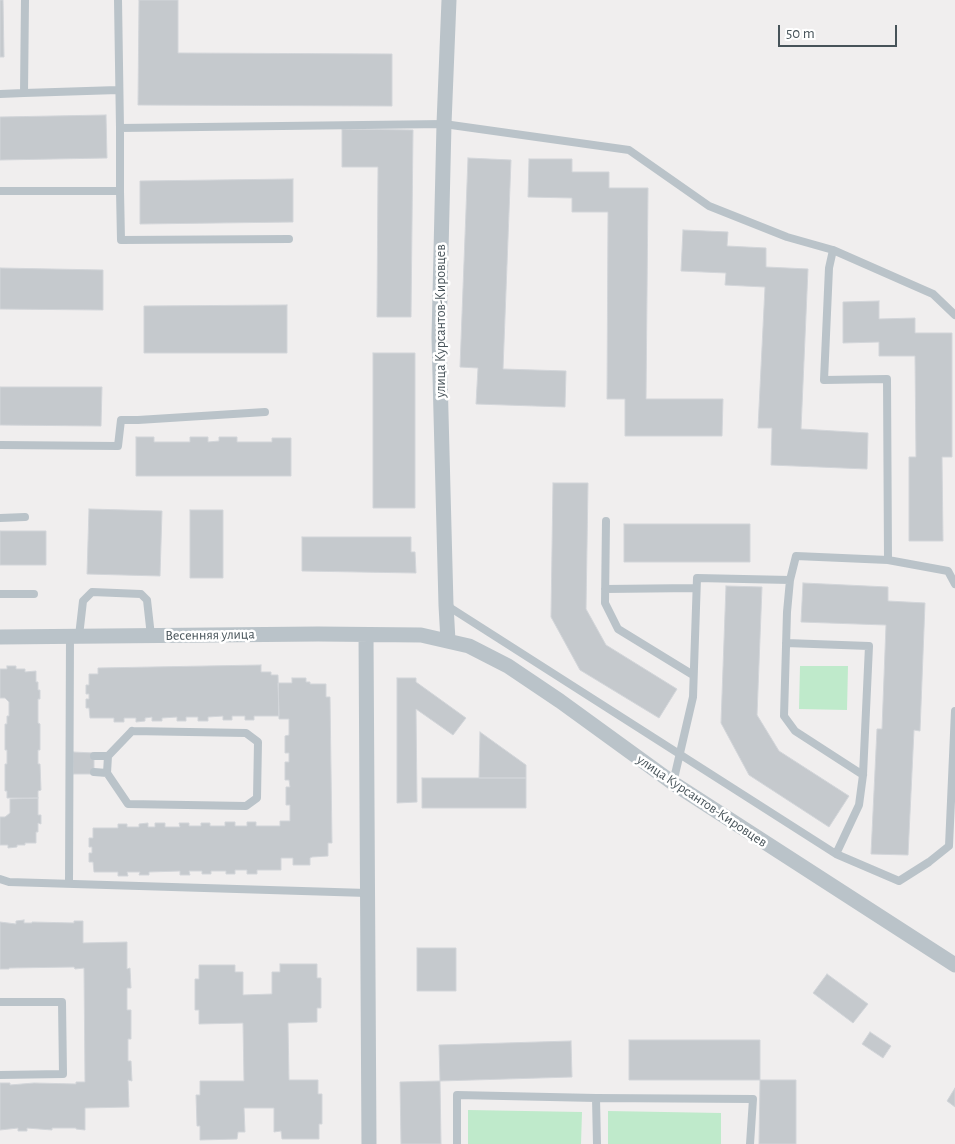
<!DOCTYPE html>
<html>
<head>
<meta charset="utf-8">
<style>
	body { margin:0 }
	#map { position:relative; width:955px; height:1144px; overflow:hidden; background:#f0eeee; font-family:"Alegreya Sans",sans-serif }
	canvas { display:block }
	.scale { position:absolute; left:778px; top:25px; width:119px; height:22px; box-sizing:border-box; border:2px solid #475359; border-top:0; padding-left:6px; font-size:15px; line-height:18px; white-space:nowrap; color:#475359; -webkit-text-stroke:4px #fff; paint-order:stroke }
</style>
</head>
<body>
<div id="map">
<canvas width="955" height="1144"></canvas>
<div class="scale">50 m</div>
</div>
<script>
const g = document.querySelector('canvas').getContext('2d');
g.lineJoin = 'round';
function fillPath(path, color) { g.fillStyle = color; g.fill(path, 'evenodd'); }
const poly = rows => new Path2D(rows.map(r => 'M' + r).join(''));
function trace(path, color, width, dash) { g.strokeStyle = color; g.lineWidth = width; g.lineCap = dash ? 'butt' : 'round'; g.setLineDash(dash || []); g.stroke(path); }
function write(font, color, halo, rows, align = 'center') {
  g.font = font + ' "Alegreya Sans",sans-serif'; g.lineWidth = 5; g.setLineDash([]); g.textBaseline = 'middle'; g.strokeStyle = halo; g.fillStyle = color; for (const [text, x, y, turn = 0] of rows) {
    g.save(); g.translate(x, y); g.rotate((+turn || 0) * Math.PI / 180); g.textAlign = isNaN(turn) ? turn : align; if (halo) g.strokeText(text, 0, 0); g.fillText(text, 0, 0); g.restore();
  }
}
const green = poly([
	[800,666,848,666,847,710,799,709],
	[468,1110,582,1112,581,1144,468,1144],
	[608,1111,721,1113,721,1144,608,1144]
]);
const building = poly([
	[0,0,3,0,4,57,0,57,0,0],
	[139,0,178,0,178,53,392,54,392,106,138,105,139,0],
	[106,115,107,158,0,160,0,117,106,115],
	[342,129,413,130,411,317,377,317,378,167,342,167,342,129],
	[468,158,511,160,503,369,566,371,565,407,476,404,478,368,460,367,468,158],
	[529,159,572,159,572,172,609,172,609,188,648,188,646,399,723,399,722,436,625,436,625,399,607,399,608,212,572,212,572,198,528,197,529,159],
	[293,179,293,222,140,224,140,181,293,179],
	[683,230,728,232,727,246,766,248,766,267,808,269,801,429,868,433,867,469,771,465,772,428,758,428,765,287,725,285,726,273,681,271,683,230],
	[0,268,103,270,103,310,0,309,0,268],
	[879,301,879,319,915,318,915,333,952,333,952,457,942,457,943,541,909,541,909,457,916,457,915,356,879,356,879,342,843,343,843,302,879,301],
	[287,305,287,353,144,353,144,306,287,305],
	[373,353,415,353,415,508,373,508,373,353],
	[0,387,102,387,101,426,0,425,0,387],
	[136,437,154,437,154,442,190,442,190,437,208,437,208,442,219,441,219,437,237,437,237,442,272,442,272,438,291,438,291,476,136,476,136,437],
	[553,483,588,483,586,609,606,645,677,689,659,718,580,670,551,617,553,483],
	[89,509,162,511,160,576,87,574,89,509],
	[190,510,223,510,223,578,190,578,190,510],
	[624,524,750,524,750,562,624,562,624,524],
	[0,531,46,531,46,565,0,565,0,531],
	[302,537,411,537,411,552,415,552,416,573,302,571,302,537],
	[803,583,888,587,888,601,925,603,920,731,914,730,908,855,871,854,877,729,882,729,886,625,801,622,803,583],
	[726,586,762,587,757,715,779,751,849,796,829,827,749,775,721,723,726,586],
	[261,665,261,672,271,672,271,675,278,675,279,716,254,716,254,720,245,720,245,716,232,716,232,720,223,720,223,716,208,717,208,721,198,721,198,717,186,717,186,721,177,721,177,717,162,718,162,721,152,721,152,717,145,718,145,721,136,722,136,718,124,718,124,722,114,722,114,718,90,718,89,708,86,708,86,699,89,699,89,694,86,694,86,685,89,685,89,674,98,674,98,668,261,665],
	[7,666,16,666,16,669,25,669,25,672,36,671,36,682,38,682,38,690,40,690,40,699,38,699,38,723,40,724,40,750,38,750,38,764,40,764,41,790,38,791,38,798,7,798,7,791,5,791,5,764,7,764,7,750,5,750,5,724,7,724,7,716,9,716,9,702,5,698,0,698,0,669,7,669,7,666],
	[292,678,306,678,306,682,310,682,310,684,326,684,326,697,330,697,332,843,328,843,328,856,312,857,310,858,310,865,293,865,293,858,281,858,281,870,257,870,257,874,247,874,247,870,235,870,235,874,226,874,226,871,211,871,211,874,202,874,202,871,189,871,190,875,180,875,180,871,149,872,149,875,139,875,140,872,127,872,128,876,118,876,118,872,94,872,93,862,89,862,89,853,92,853,92,847,89,847,89,838,93,838,93,828,118,828,118,824,127,824,127,827,139,827,139,824,148,823,148,827,155,827,155,823,165,823,165,827,180,827,179,823,189,823,189,826,201,826,201,823,210,823,210,826,225,826,225,822,235,822,235,826,247,826,247,822,256,822,256,826,280,826,280,821,290,821,290,805,286,805,286,787,290,787,289,780,285,780,285,762,289,762,289,753,285,753,285,736,289,735,289,719,279,719,278,683,292,683,292,678],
	[397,678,416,678,416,682,466,718,453,735,416,709,417,802,397,803,397,678],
	[480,732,526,765,526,778,479,778,480,732],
	[73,752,94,753,94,774,73,774,73,752],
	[422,778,526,778,526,808,422,808,422,778],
	[38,798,38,815,41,815,41,824,38,823,38,832,36,832,36,843,25,843,25,845,17,845,17,847,8,848,8,845,0,845,0,817,5,817,10,813,10,799,38,798],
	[24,920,24,923,32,923,32,922,74,923,74,921,83,921,83,943,127,942,127,969,130,968,131,988,127,988,127,1010,131,1010,131,1039,128,1039,128,1061,131,1061,132,1081,128,1080,129,1107,85,1108,85,1130,76,1129,76,1128,52,1128,52,1130,27,1128,27,1131,18,1131,18,1128,0,1130,0,1083,10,1083,10,1085,34,1083,76,1084,76,1082,85,1082,84,968,75,969,74,967,9,968,9,969,0,969,0,922,16,924,16,921,24,920],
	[417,948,456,948,456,991,417,991,417,948],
	[280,964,317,964,317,978,321,978,321,1008,317,1008,317,1022,288,1023,289,1080,318,1080,318,1094,322,1094,322,1124,319,1124,319,1139,282,1139,281,1131,274,1132,274,1108,244,1108,245,1132,238,1132,237,1139,200,1140,200,1126,197,1126,196,1095,200,1095,200,1081,244,1081,243,1023,199,1024,199,1010,195,1010,195,979,199,979,199,965,235,965,235,972,243,972,243,995,272,994,272,972,280,972,280,964],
	[827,974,868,1004,853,1023,813,993,827,974],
	[870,1032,891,1046,883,1058,862,1044,870,1032],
	[629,1040,760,1040,760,1080,629,1080,629,1040],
	[571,1041,572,1077,440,1081,439,1045,571,1041],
	[760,1080,796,1080,796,1144,759,1144,760,1080],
	[440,1081,441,1144,401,1144,400,1082,440,1081],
	[955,1088,955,1107,947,1101,955,1088]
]);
const lane = poly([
	[25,0,24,93,118,90],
	[118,0,120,128],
	[0,94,24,93],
	[0,191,120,191,120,128,444,124,629,150,709,206,787,237,833,250,933,294,955,315],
	[120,191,121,240,289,239],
	[833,250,829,268,824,380,887,379,888,560],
	[0,445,118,446,121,420,138,420,265,412],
	[0,518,25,517],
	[606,521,605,603,618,629,693,675],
	[605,589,696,588],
	[0,594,34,594],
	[446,605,836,854,899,881,929,862,949,846,955,711],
	[79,636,83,601,92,592,141,594,147,600,151,636],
	[786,643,869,646,863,775,859,805,836,854],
	[132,731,246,733,258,742,257,798,246,806,128,804,107,773,108,756,132,731],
	[94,756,108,756],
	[94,772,107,773],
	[863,775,795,731,784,716,787,612,790,580,796,556,888,560,948,571,955,584],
	[673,783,693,697,697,578,790,580],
	[0,879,9,882,367,893],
	[69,884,70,636],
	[0,1002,62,1002,63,1074,0,1075],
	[596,1098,597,1144],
	[457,1144,457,1095,596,1098,753,1099,750,1144]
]);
const street = poly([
	[366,635,369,1144],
	[0,637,318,634,421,635,469,646,508,666,560,701,673,783,955,965],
	[448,641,446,605,439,337,444,124,449,0]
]);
const streetNames = [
	["улица Курсантов-Кировцев",441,321,-90],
	["Весенняя улица",210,635,-1],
	["улица Курсантов-Кировцев",702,801,34]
];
fillPath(green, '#bfeacb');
fillPath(building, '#c5c9cd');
trace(building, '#d2d5d9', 1);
trace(lane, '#bac3c9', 8);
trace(street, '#bac3c9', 15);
write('14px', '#475359', '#fff', streetNames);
</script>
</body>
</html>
